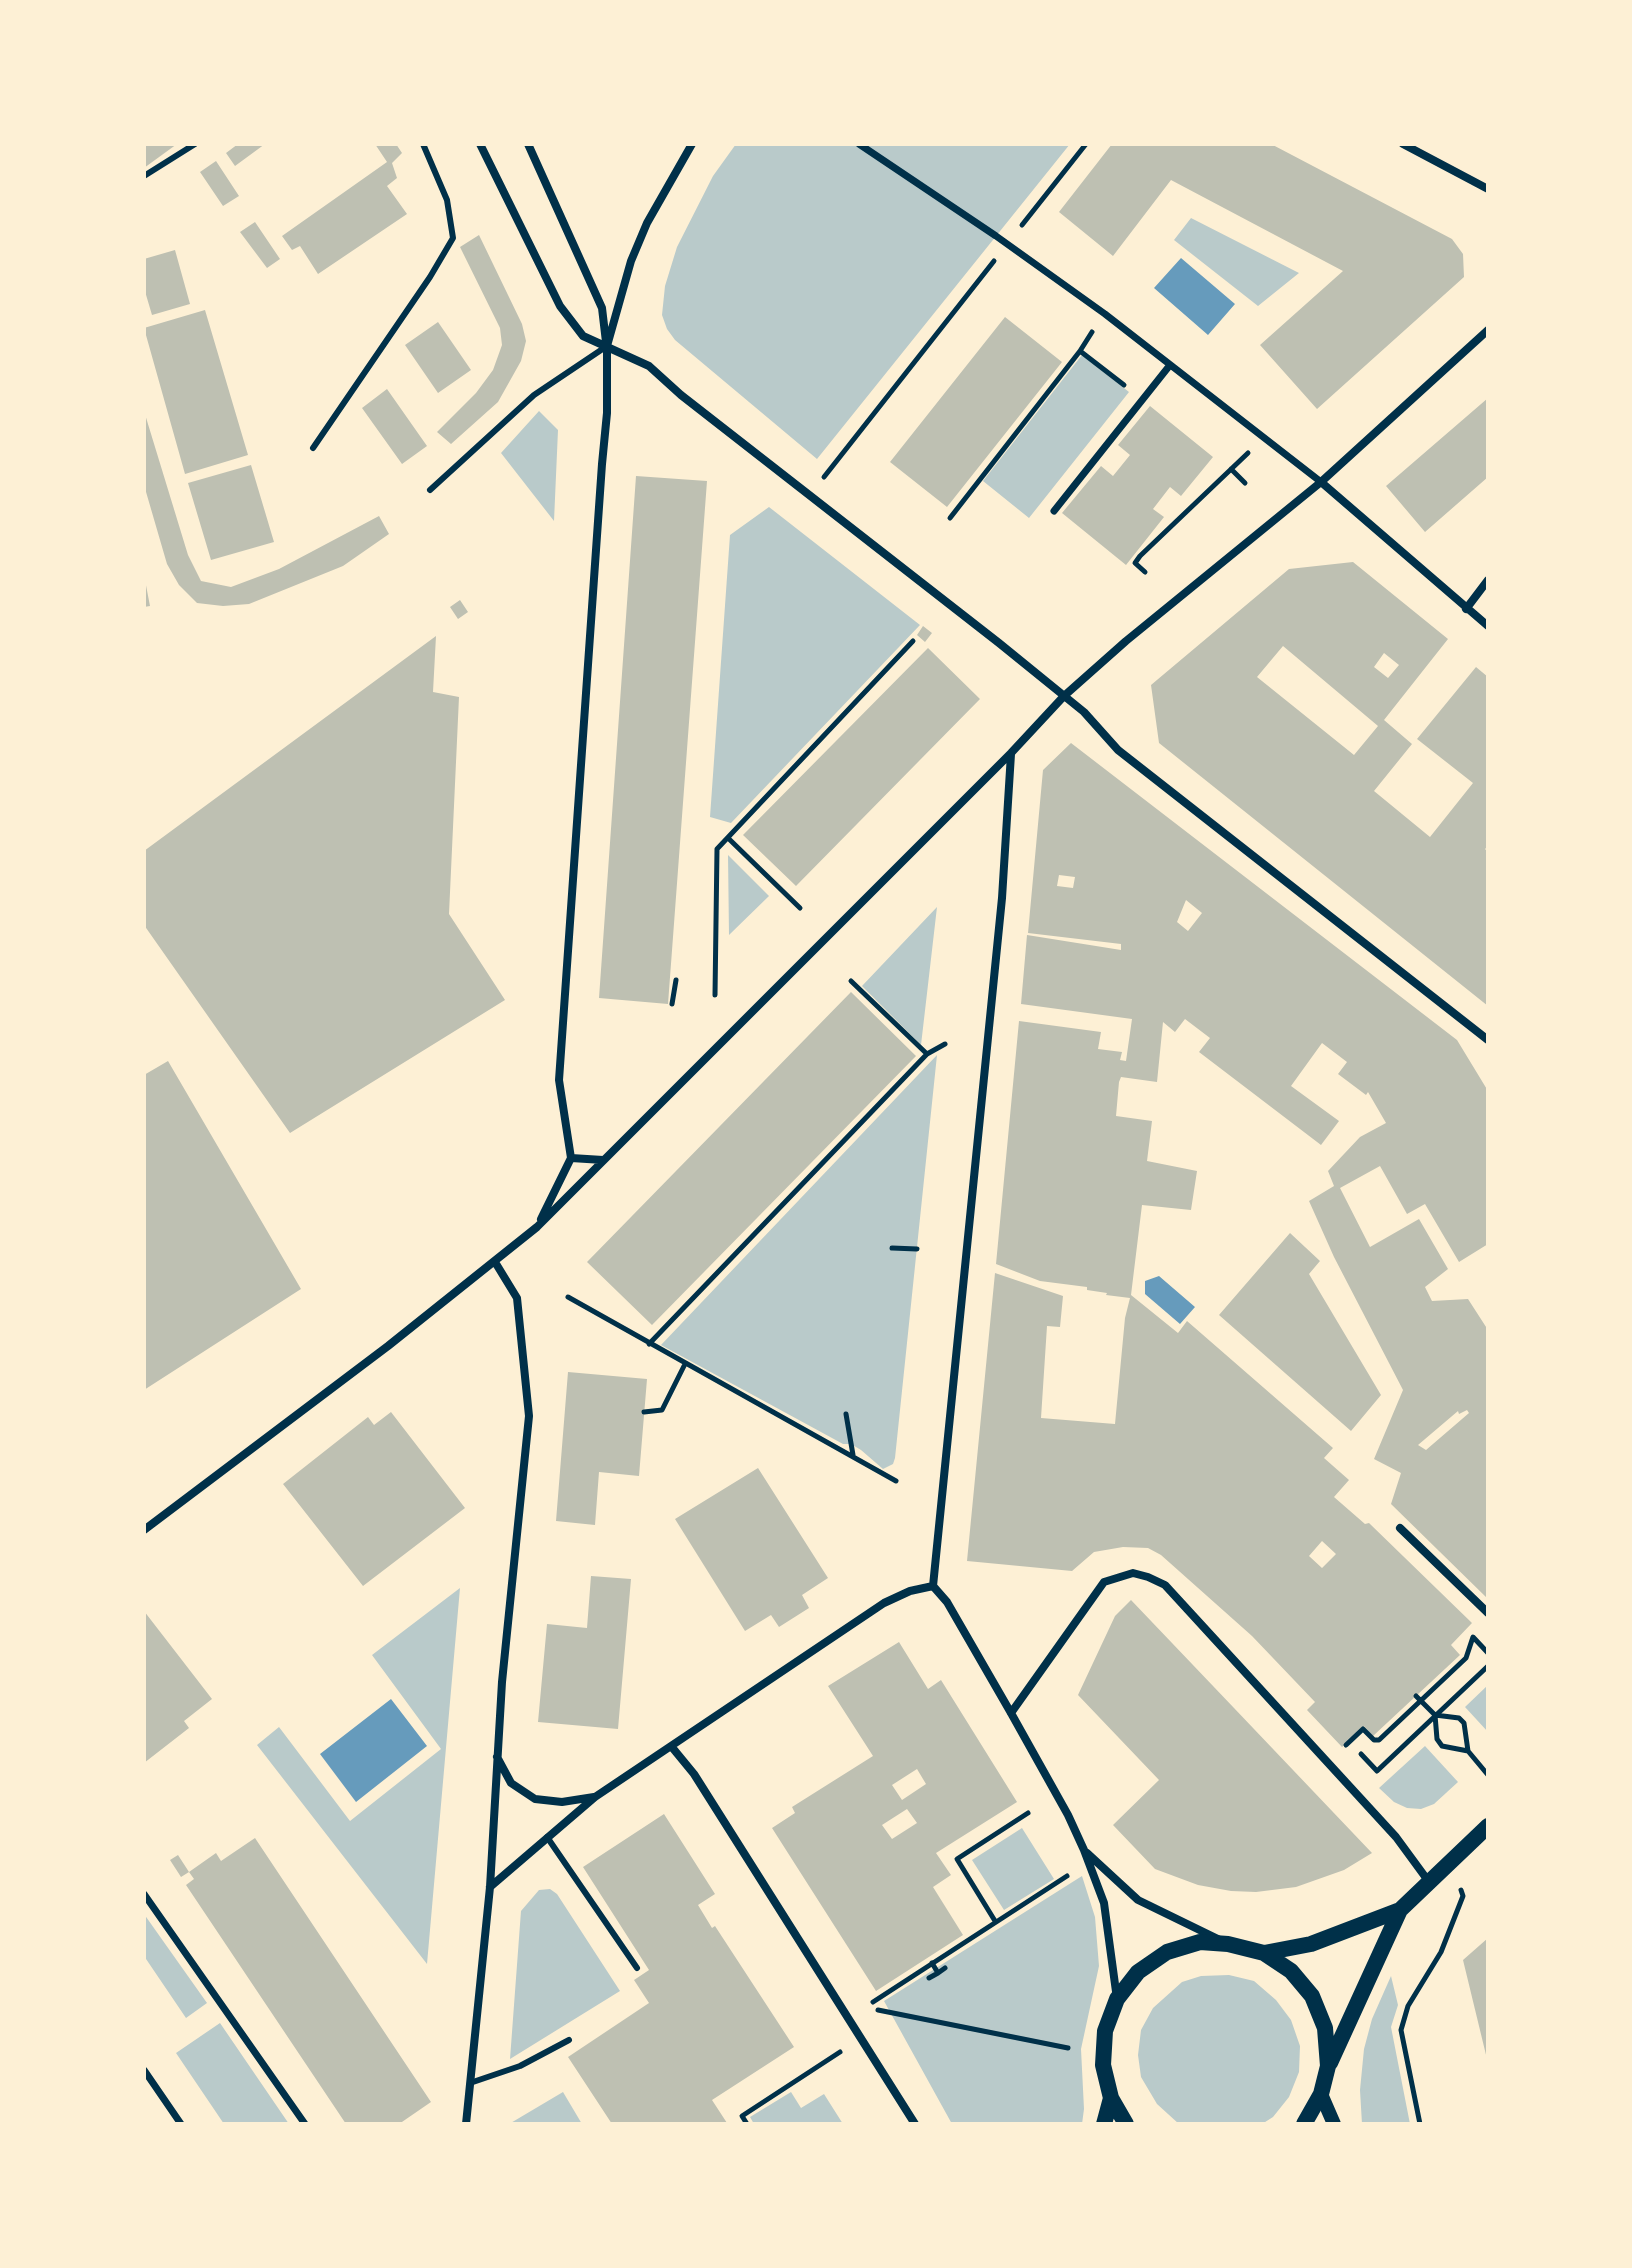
<!DOCTYPE html>
<html>
<head>
<meta charset="utf-8">
<style>
	body { margin:0 }
	#map { position:relative; width:1632px; height:2268px; overflow:hidden; background:#fdf0d5; font-family:Quicksand,sans-serif }
	canvas { display:block }
	.frame { position:absolute; inset:0; border:146px solid #fdf0d5; pointer-events:none }
</style>
</head>
<body>
<div id="map">
<canvas width="1632" height="2268"></canvas>
<div class="frame"></div>
</div>
<script>
const g = document.querySelector('canvas').getContext('2d');
g.lineJoin = 'round';
function fillPath(path, color) { g.fillStyle = color; g.fill(path, 'evenodd'); }
const poly = rows => new Path2D(rows.map(r => 'M' + r).join(''));
function trace(path, color, width, dash) { g.strokeStyle = color; g.lineWidth = width; g.lineCap = dash ? 'butt' : 'round'; g.setLineDash(dash || []); g.stroke(path); }
const green = poly([
	[736,144,1070,144,817,459,675,340,667,329,662,315,665,286,677,247,713,176],
	[1191,218,1299,273,1258,306,1174,240],
	[1082,355,1129,392,1029,518,983,481],
	[539,411,558,430,554,521,501,453],
	[769,507,920,625,731,823,710,817,730,535],
	[728,855,769,896,729,935],
	[937,907,921,1045,862,986],
	[937,1055,895,1458,893,1464,883,1469,861,1450,851,1444,843,1444,661,1345],
	[460,1588,427,1964,257,1745,279,1727,350,1821,441,1749,372,1655],
	[1488,1685,1488,1732,1465,1707],
	[1425,1746,1458,1782,1434,1804,1421,1809,1407,1808,1394,1802,1379,1788],
	[1022,1828,1054,1879,1004,1910,972,1860],
	[1082,1876,1095,1917,1099,1966,1081,2049,1084,2109,1082,2124,952,2124,884,2001],
	[550,1889,557,1894,620,1991,510,2059,521,1911,539,1890],
	[144,1914,207,2003,186,2018,144,1956],
	[1229,1975,1254,1981,1276,2000,1291,2020,1300,2046,1299,2072,1289,2097,1273,2117,1262,2124,1179,2124,1157,2104,1141,2077,1138,2055,1141,2030,1153,2008,1182,1982,1201,1976],
	[1391,1976,1398,2005,1391,2027,1410,2124,1362,2124,1360,2090,1364,2049,1372,2019],
	[220,2023,289,2124,224,2124,176,2053],
	[563,2092,582,2124,509,2124],
	[791,2092,801,2108,824,2094,843,2124,754,2124,750,2117]
]);
const water = poly([
	[1181,258,1235,304,1208,335,1154,288],
	[1159,1276,1195,1307,1180,1324,1145,1294,1145,1281],
	[391,1699,427,1746,356,1802,320,1754]
]);
const building = poly([
	[144,144,177,144,144,168],
	[238,144,265,144,235,166,226,153],
	[375,144,396,144,402,153,392,163,397,178,387,186,407,214,318,274,300,246,292,250,282,236,387,162],
	[1112,144,1271,144,1452,239,1463,254,1464,277,1317,409,1260,345,1343,271,1171,180,1113,256,1059,212],
	[216,161,239,196,223,206,200,172],
	[255,222,280,259,267,268,240,232],
	[479,235,522,324,526,341,521,361,498,402,451,444,437,432,476,393,493,370,502,345,500,328,460,247],
	[175,250,190,304,152,315,144,288,144,259],
	[205,310,248,455,185,474,144,328],
	[1005,317,1062,362,947,507,890,462],
	[438,322,471,370,438,393,405,345],
	[387,389,427,446,402,464,362,408],
	[1488,398,1488,477,1425,532,1386,486],
	[1150,406,1213,457,1181,496,1170,487,1153,509,1164,517,1126,565,1062,513,1101,466,1113,476,1130,455,1118,445],
	[144,411,188,555,201,581,231,587,279,569,379,516,389,534,343,566,249,604,223,606,197,603,179,585,167,564,144,485],
	[251,465,274,542,211,560,188,483],
	[636,476,707,481,668,1004,599,998],
	[1353,562,1448,639,1384,720,1412,744,1374,791,1430,837,1473,783,1417,739,1476,667,1488,677,1488,846,1485,849,1488,852,1488,1006,1159,743,1151,685,1289,569],
	[1283,646,1378,726,1354,755,1257,677],
	[1384,653,1399,665,1388,678,1374,667],
	[144,575,150,606,144,607],
	[460,600,468,612,458,619,450,607],
	[923,626,932,633,925,642,917,635],
	[436,636,433,692,459,697,449,914,505,1000,290,1133,144,925,144,851],
	[928,648,980,699,796,886,743,835],
	[1071,743,1457,1040,1488,1091,1488,1244,1459,1262,1425,1204,1407,1214,1380,1166,1340,1188,1370,1247,1419,1219,1448,1269,1425,1287,1432,1301,1468,1299,1488,1330,1488,1599,1391,1504,1401,1473,1374,1459,1403,1390,1334,1257,1309,1201,1334,1186,1328,1171,1360,1137,1386,1123,1368,1092,1366,1095,1338,1074,1347,1062,1322,1043,1291,1086,1339,1121,1321,1145,1199,1052,1210,1038,1185,1019,1175,1032,1163,1022,1157,1082,1121,1077,1119,1082,1116,1116,1152,1121,1147,1161,1197,1171,1191,1210,1142,1205,1131,1295,1178,1333,1187,1321,1333,1448,1324,1458,1349,1480,1334,1497,1365,1524,1369,1523,1472,1623,1451,1645,1460,1655,1373,1736,1364,1726,1342,1747,1307,1710,1315,1702,1252,1636,1161,1555,1148,1548,1123,1547,1094,1552,1072,1571,967,1561,995,1273,1063,1296,1060,1327,1047,1326,1041,1418,1115,1424,1125,1318,1130,1298,1106,1295,1107,1293,1087,1290,1087,1287,1040,1281,996,1264,1019,1021,1101,1032,1098,1049,1122,1052,1120,1060,1126,1061,1132,1019,1021,1004,1027,935,1121,950,1121,944,1028,933,1043,770],
	[1059,875,1075,877,1073,888,1057,886],
	[1186,900,1202,913,1188,931,1177,922],
	[1467,1410,1469,1413,1426,1450,1418,1445,1458,1411,1459,1414],
	[1322,1541,1336,1554,1322,1568,1309,1556],
	[851,992,916,1056,652,1325,587,1262],
	[168,1061,301,1289,144,1390,144,1075],
	[1290,1233,1320,1261,1309,1274,1381,1395,1351,1431,1219,1315],
	[568,1372,647,1379,639,1476,599,1472,595,1525,556,1521],
	[391,1412,465,1508,363,1586,283,1484,368,1417,374,1425],
	[758,1468,828,1578,802,1595,809,1608,779,1627,771,1615,745,1631,675,1519],
	[591,1576,631,1579,618,1729,538,1722,547,1624,587,1628],
	[1131,1600,1234,1708,1372,1853,1344,1870,1296,1887,1256,1892,1231,1891,1198,1885,1155,1869,1113,1825,1159,1780,1078,1695,1115,1616],
	[144,1611,212,1699,184,1721,189,1728,144,1763],
	[899,1642,928,1689,941,1680,1017,1802,936,1853,951,1875,933,1887,963,1935,876,1991,772,1828,795,1813,792,1807,873,1756,828,1686],
	[917,1769,926,1784,902,1800,892,1785],
	[907,1809,917,1823,892,1839,882,1825],
	[664,1814,715,1894,698,1905,712,1928,715,1926,794,2047,712,2100,727,2123,725,2124,612,2124,568,2057,649,2003,634,1980,649,1970,583,1867],
	[255,1838,431,2102,399,2124,346,2124,186,1885,194,1879,189,1872,216,1853,221,1861],
	[178,1855,189,1872,181,1877,170,1860],
	[1488,1938,1488,2059,1487,2059,1463,1960]
]);
const path = poly([
	[1022,225,1086,144],
	[1080,351,1092,332],
	[1231,469,1245,483],
	[824,477,994,261],
	[950,518,1080,351,1124,385],
	[1145,572,1135,563,1140,556,1248,453],
	[728,838,800,908],
	[715,995,717,849,913,641],
	[672,1004,676,980],
	[927,1054,945,1044],
	[892,1248,917,1249],
	[568,1297,896,1481],
	[649,1344,927,1054,851,981],
	[644,1412,662,1410,685,1364],
	[846,1414,853,1455],
	[1416,1696,1435,1715,1437,1739,1442,1746,1468,1751],
	[1435,1715,1459,1718,1464,1723,1468,1751,1488,1775],
	[1346,1745,1363,1729,1374,1740,1379,1740,1466,1658,1473,1637,1488,1653],
	[1361,1754,1377,1771,1488,1666],
	[995,1921,957,1859,1028,1813],
	[938,1973,945,1968],
	[929,1978,938,1973,932,1963],
	[873,2002,1067,1876],
	[878,2010,1068,2048],
	[747,2124,742,2116,840,2052],
	[1420,2124,1401,2030,1408,2006,1441,1952,1463,1896,1461,1890]
]);
const service = poly([
	[144,176,195,144],
	[313,448,430,277,453,238,447,200,423,144],
	[430,490,534,395,607,346],
	[547,1837,637,1968],
	[470,2083,520,2066,569,2040]
]);
const pedestrian = poly([
	[859,144,996,236,1105,314,1321,482],
	[1054,511,1170,365],
	[144,1894,305,2124],
	[144,2070,181,2124]
]);
const minor = poly([
	[480,144,560,306,583,336,649,366,681,395,999,643,1084,712,1118,750,1488,1040],
	[528,144,602,308,606,342],
	[1403,144,1488,189],
	[1321,482,1488,626],
	[1466,609,1488,580],
	[1011,754,1002,898,933,1586,947,1602,1011,1713,1068,1815,1084,1850,1104,1903,1117,1999],
	[571,1158,603,1160],
	[541,1219,571,1158,559,1080,602,464,607,413,607,346,631,261,647,223,692,144],
	[1400,1528,1488,1613],
	[144,1530,388,1346,537,1227,1011,753,1064,696,1126,641,1321,482,1488,330],
	[1011,1713,1104,1582,1133,1573,1148,1577,1165,1585,1396,1837,1429,1882],
	[671,1746,694,1774,915,2124],
	[497,1757,511,1783,535,1799,562,1802,594,1797],
	[1087,1853,1138,1900,1218,1939],
	[490,1887,595,1797,884,1603,910,1591,933,1586],
	[466,2124,490,1887,502,1682,529,1416,517,1298,495,1262]
]);
const tertiary = poly([
	[1321,2094,1334,2124]
]);
const secondary = poly([
	[1264,1953,1311,1944,1400,1910],
	[1330,2063,1400,1910,1488,1826],
	[1104,2124,1111,2098],
	[1126,2124,1111,2098,1103,2065,1105,2031,1117,1999,1138,1972,1167,1952,1200,1942,1228,1944,1264,1953,1291,1971,1312,1996,1325,2028,1328,2066,1321,2094,1304,2124]
]);
fillPath(green, '#b9caca');
fillPath(water, '#669bbc');
fillPath(building, '#bec0b2');
trace(path, '#003049', 5);
trace(service, '#003049', 6);
trace(pedestrian, '#003049', 7);
trace(minor, '#003049', 8);
trace(tertiary, '#003049', 14);
trace(secondary, '#003049', 16);
</script>
</body>
</html>
